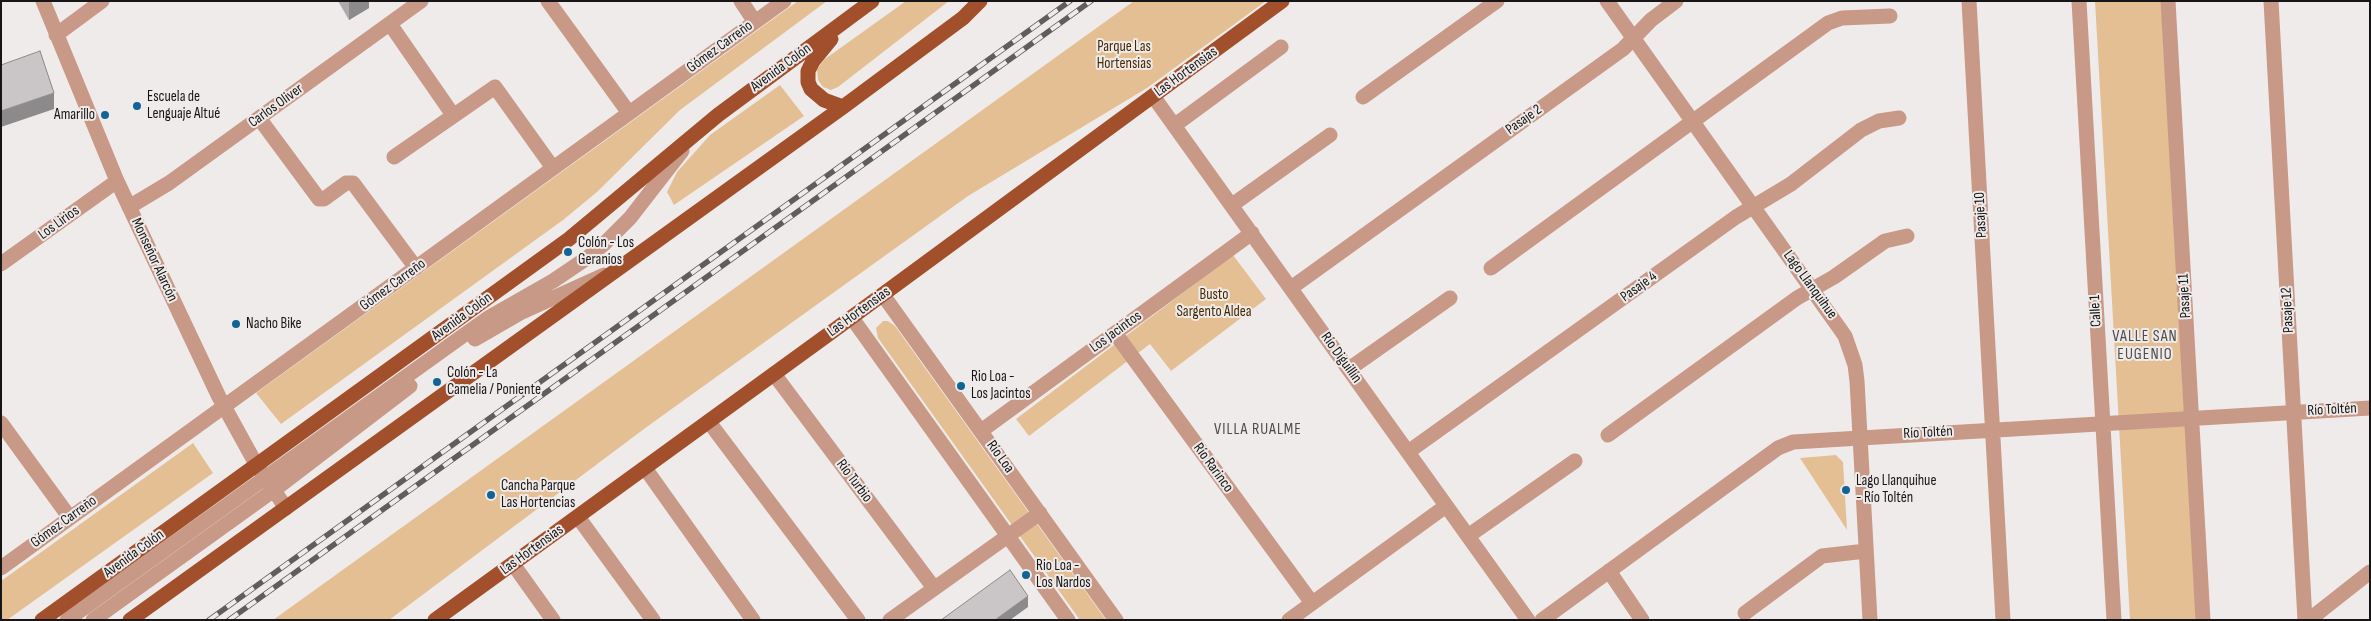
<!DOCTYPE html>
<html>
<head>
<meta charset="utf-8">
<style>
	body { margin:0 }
	#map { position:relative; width:2371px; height:621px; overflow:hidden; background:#f0ebeb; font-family:"Sofia Sans Condensed",sans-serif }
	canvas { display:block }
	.frame { position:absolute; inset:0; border:2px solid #171515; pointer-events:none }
</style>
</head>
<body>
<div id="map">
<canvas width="2371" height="621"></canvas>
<div class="frame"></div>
</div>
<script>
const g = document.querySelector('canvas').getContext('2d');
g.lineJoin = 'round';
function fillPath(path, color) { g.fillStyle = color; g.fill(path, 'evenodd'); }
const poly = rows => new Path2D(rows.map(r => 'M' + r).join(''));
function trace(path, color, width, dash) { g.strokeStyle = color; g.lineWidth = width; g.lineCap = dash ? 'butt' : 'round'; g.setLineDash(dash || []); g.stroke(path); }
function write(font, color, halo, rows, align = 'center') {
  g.font = font + ' "Sofia Sans Condensed",sans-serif'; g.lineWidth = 4; g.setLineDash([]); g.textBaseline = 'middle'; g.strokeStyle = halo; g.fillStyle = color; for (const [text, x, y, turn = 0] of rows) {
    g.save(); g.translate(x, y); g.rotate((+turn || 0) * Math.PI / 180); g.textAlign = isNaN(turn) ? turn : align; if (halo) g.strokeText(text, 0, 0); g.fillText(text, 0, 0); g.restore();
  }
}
const green = poly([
	[798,1,827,1,680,110,597,192,563,220,281,424,256,393],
	[906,1,949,1,838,87,831,90,823,87,818,80,817,69,825,59],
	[1134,1,1266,1,1147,88,968,196,648,426,389,620,273,620],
	[2095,1,2161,1,2196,620,2130,620],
	[780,85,804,116,674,205,667,192,677,172,710,135],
	[1233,255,1266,299,1171,371,1150,344,1029,436,1016,419],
	[883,321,888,321,895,326,1106,620,1080,620,878,338,876,328],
	[193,443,213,473,7,620,1,620,1,581],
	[1836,455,1843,462,1847,530,1800,458]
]);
const minor = poly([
	[43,1,117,181,219,397,257,466,286,508],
	[548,1,629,113],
	[741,1,755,22],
	[1607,1,1845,336,1855,365,1857,381,1870,620],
	[1969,1,2003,620],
	[2079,1,2114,620],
	[2168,1,2203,620],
	[2271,1,2305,620],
	[390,24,453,115],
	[56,35,102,1],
	[1153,96,1528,620],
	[1363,97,1497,1],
	[259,118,319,199,324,199,346,183,353,183,416,268],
	[1175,125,1281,47],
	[394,157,495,87,553,168],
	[1232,205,1330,135],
	[129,207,169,183,421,1],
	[1,264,117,181],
	[1491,268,1828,23,1842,18,1890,16],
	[1291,288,1623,49,1651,20,1676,1],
	[883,295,1116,620],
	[852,318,1068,620],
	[1115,333,1312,603],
	[475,339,520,313,604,275],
	[1349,369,1450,298],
	[774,374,934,588],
	[709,422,858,620],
	[1,423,70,518],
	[981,431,1252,233],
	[1608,435,1797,298,1834,277,1885,241,1907,236],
	[1408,452,1736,217,1791,184,1861,130,1879,121,1899,118],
	[645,468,753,620],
	[578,517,653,620],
	[1468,536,1575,461],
	[513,564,553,620],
	[1,568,784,1],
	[1609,571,1642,620],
	[1745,613,1822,556,1866,551],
	[67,620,457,340,488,318,553,281,587,258,604,244,630,218,682,151],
	[93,620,274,490,410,386],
	[890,620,1040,513],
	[1289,620,1446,506],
	[1542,620,1778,448,1793,442,2370,408],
	[2309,620,2370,572]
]);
const major = poly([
	[831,39,813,61,808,71,808,82,811,89,824,100,843,107],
	[42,620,569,239,718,115,872,1],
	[130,620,843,107,963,18,980,1],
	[435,620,833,331,1282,1]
]);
const rail = poly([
	[209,620,1070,1],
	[229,620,1091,1]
]);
const wall = poly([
	[338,1,369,1,369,8,349,20]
]);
const shadedWall = poly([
	[349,1,369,1,369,8,349,20],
	[54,93,54,109,1,127,1,111],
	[1028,596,1028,607,1010,620,995,620]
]);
const building = poly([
	[40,51,54,93,1,111,1,65,40,51],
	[1010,570,1028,596,995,620,941,620,1010,570]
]);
const markers = [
	[137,106,5,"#116495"],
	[105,115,5,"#116495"],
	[568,252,5,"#116495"],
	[236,324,5,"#116495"],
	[437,382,5,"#116495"],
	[961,386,5,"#116495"],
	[1846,490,5,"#116495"],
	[491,495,5,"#116495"],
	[1026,575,5,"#116495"]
];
const streetNames = [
	["Gómez Carreño",720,47,-36],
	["Avenida Colón",781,68,-36],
	["Las Hortensias",1186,72,-36],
	["Carlos Oliver",276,106,-36],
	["Pasaje 2",1524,120,-35],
	["Pasaje 10",1981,215,-93],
	["Los Lirios",59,223,-36],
	["Monseñor Alarcón",154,260,65],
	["Gómez Carreño",393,285,-36],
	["Lago Llanquihue",1810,285,54],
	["Pasaje 4",1639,287,-36],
	["Pasaje 11",2185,296,-93],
	["Pasaje 12",2288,310,-93],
	["Calle 1",2096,311,-93],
	["Las Hortensias",859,312,-36],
	["Avenida Colón",462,317,-36],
	["Los Jacintos",1116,332,-36],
	["Río Diguillín",1341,358,54],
	["Río Toltén",2332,410,-3],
	["Río Toltén",1928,433,-3],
	["Río Loa",1000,457,54],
	["Río Rarinco",1213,468,54],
	["Río Turbio",854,481,53],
	["Gómez Carreño",64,522,-36],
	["Las Hortensias",532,550,-36],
	["Avenida Colón",134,554,-36]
];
const parkNames = [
	["Parque Las",1124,47],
	["Hortensias",1124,64],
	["Busto",1214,295],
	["Sargento Aldea",1214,312]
];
const poiNames = [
	["Escuela de",147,97],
	["Lenguaje Altué",147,114],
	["Amarillo",95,115,"right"],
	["Colón - Los",578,243],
	["Geranios",578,260],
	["Nacho Bike",246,324],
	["Colón - La",447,373],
	["Camelia / Poniente",447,390],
	["Rio Loa -",971,377],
	["Los Jacintos",971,394],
	["Lago Llanquihue",1856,481],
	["- Río Toltén",1856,498],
	["Cancha Parque",501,486],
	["Las Hortencias",501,503],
	["Rio Loa -",1036,566],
	["Los Nardos",1036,583]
];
const neighbourhoodNames = [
	["VALLE SAN",2145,337],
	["EUGENIO",2145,355],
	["VILLA RUALME",1258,430]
];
fillPath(green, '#e4bf94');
trace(minor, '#c89986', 15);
trace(major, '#a2502c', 15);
trace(rail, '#605d5d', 5.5);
trace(rail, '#f0ebeb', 4, [11]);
fillPath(wall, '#aea9ab');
fillPath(shadedWall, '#8d8a8b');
fillPath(building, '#cac5c7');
trace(building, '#8d8a8b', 1);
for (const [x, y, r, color] of markers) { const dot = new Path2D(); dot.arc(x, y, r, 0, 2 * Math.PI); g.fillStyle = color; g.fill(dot); trace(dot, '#f0ebeb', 2); }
write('15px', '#171515', '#f0ebeb', streetNames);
write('15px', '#442900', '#f0ebeb', parkNames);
write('15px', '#171515', '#f0ebeb', poiNames, 'left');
g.letterSpacing = '1px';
write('16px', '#4e4a4a', '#f0ebeb', neighbourhoodNames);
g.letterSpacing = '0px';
</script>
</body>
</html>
